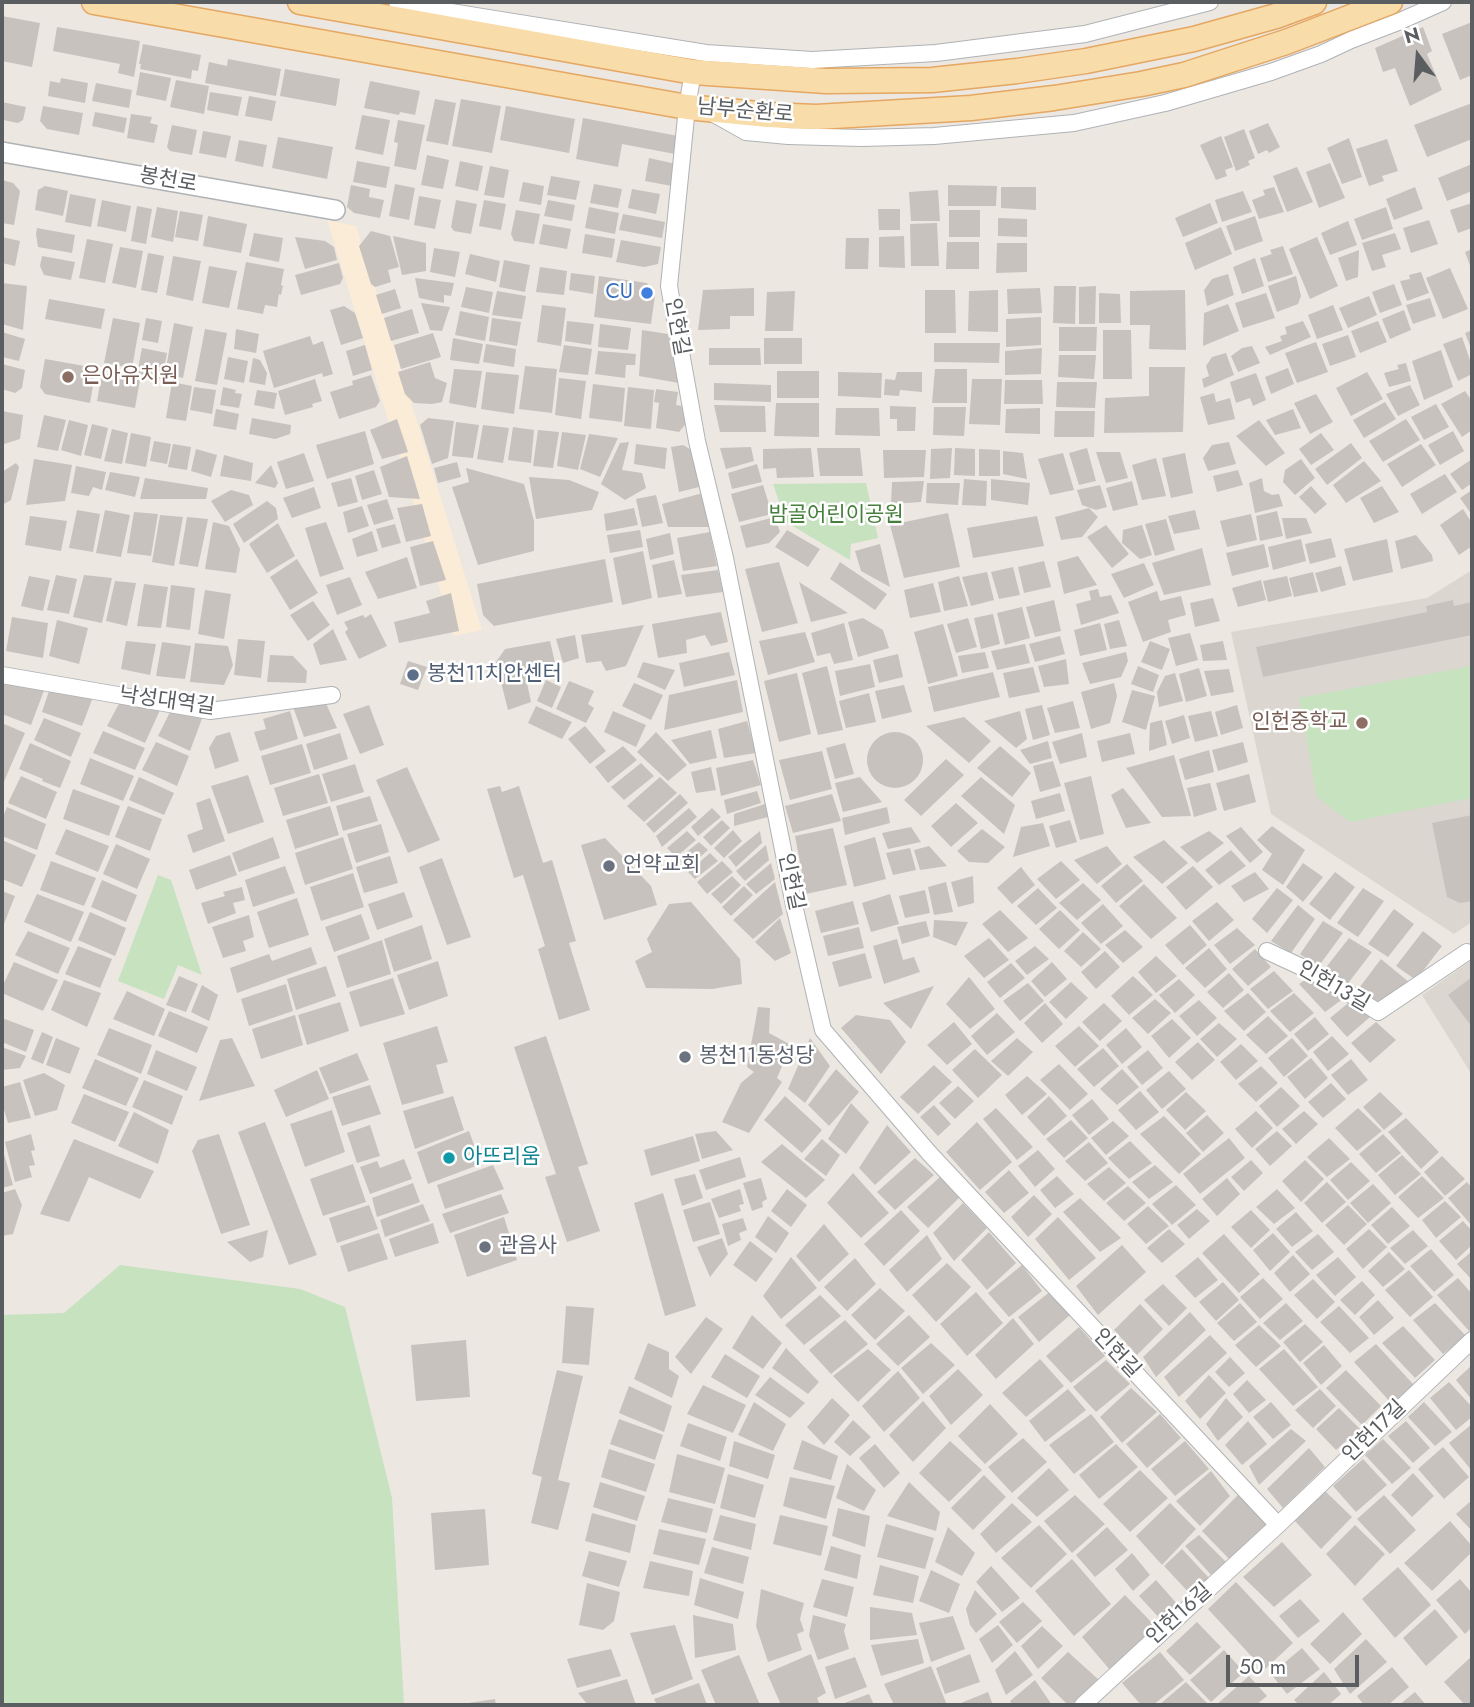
<!DOCTYPE html>
<html>
<head>
<meta charset="utf-8">
<style>
	body { margin:0 }
	#map { position:relative; width:1474px; height:1707px; overflow:hidden; background:#ece7e1; font-family:Jost,sans-serif }
	canvas { display:block }
	.frame { position:absolute; inset:0; border:4px solid #5a5e61; pointer-events:none }
	.north { position:absolute; left:1383px; top:21px; width:70px; height:70px; -webkit-text-stroke:5px #fff; paint-order:stroke; rotate:344deg; font-size:19px; font-weight:700; line-height:28px; text-align:center; color:#5a5e61 }
	.north::after { content:''; display:block; margin:auto; width:24px; height:32px; background:#5a5e61; clip-path:polygon(50% 0,100% 100%,50% 72%,0 100%) }
	.scale { position:absolute; left:1226px; top:1655px; width:133px; height:32px; box-sizing:border-box; border:4px solid #5a5e61; border-top:0; padding-left:9px; font-size:21px; line-height:24px; white-space:nowrap; color:#5a5e61; -webkit-text-stroke:5px #fff; paint-order:stroke }
</style>
</head>
<body>
<div id="map">
<canvas width="1474" height="1707"></canvas>
<div class="frame"></div>
<div class="north">N</div>
<div class="scale">50 m</div>
</div>
<script>
const g = document.querySelector('canvas').getContext('2d');
g.lineJoin = 'round';
function fillPath(path, color) { g.fillStyle = color; g.fill(path, 'evenodd'); }
const poly = rows => new Path2D(rows.map(r => 'M' + r).join(''));
function trace(path, color, width, dash) { g.strokeStyle = color; g.lineWidth = width; g.lineCap = dash ? 'butt' : 'round'; g.setLineDash(dash || []); g.stroke(path); }
function write(font, color, halo, rows, align = 'center') {
  g.font = font + ' Jost,"Noto Sans KR",sans-serif'; g.lineWidth = 5; g.setLineDash([]); g.textBaseline = 'middle'; g.strokeStyle = halo; g.fillStyle = color; for (const [text, x, y, turn = 0] of rows) {
    g.save(); g.translate(x, y); g.rotate((+turn || 0) * Math.PI / 180); g.textAlign = isNaN(turn) ? turn : align; if (halo) g.strokeText(text, 0, 0); g.fillText(text, 0, 0); g.restore();
  }
}
const commercial = poly([
	[327,220,356,226,482,630,454,636]
]);
const education = poly([
	[1472,570,1472,922,1454,934,1271,814,1231,632,1427,598],
	[1472,960,1472,1075,1422,995]
]);
const green = poly([
	[866,483,878,538,851,544,850,560,786,522,773,484],
	[1472,666,1472,798,1350,822,1317,797,1299,698],
	[158,875,171,880,202,975,178,965,164,999,118,981],
	[120,1265,300,1289,345,1307,392,1498,404,1705,2,1705,2,1315,64,1313]
]);
const building = poly([
	[2,16,40,23,32,67,2,61],
	[1472,22,1472,75,1460,80,1442,34],
	[57,27,140,41,134,77,118,73,120,64,53,51],
	[1423,27,1432,51,1427,54,1442,90,1410,106,1395,68,1383,72,1375,48],
	[143,44,201,55,198,71,192,70,191,79,140,69,141,64,139,64],
	[228,59,281,69,276,96,205,83,209,62,227,66],
	[285,69,340,79,336,106,280,96],
	[140,72,171,78,166,101,136,95],
	[61,78,88,83,85,103,48,96,50,81,60,83],
	[176,80,209,86,204,114,170,107],
	[370,81,420,91,415,115,400,112,399,115,364,108],
	[96,83,132,90,129,108,92,101],
	[210,92,242,97,238,116,207,110],
	[249,96,276,101,272,121,245,116],
	[435,99,456,103,448,145,426,141],
	[461,99,501,106,492,153,452,146],
	[2,102,26,107,23,120,18,123,3,120,4,114,2,114],
	[1472,103,1472,139,1427,157,1414,125],
	[43,106,83,113,79,135,47,129,40,121],
	[506,106,575,119,569,153,500,140],
	[95,112,127,118,124,133,92,126],
	[131,114,152,117,150,123,158,125,154,143,127,138],
	[362,115,390,120,383,155,355,149],
	[583,118,678,136,675,154,622,144,618,167,576,159],
	[398,120,425,125,416,170,394,166,398,143,394,142],
	[1268,123,1280,147,1269,153,1267,150,1258,154,1249,131],
	[172,125,197,130,192,155,170,151,167,147],
	[1244,129,1255,158,1248,161,1250,165,1236,171,1224,137],
	[203,131,231,136,226,158,199,153],
	[1221,136,1233,167,1225,170,1227,176,1216,180,1200,145],
	[278,137,333,147,327,179,272,168],
	[1349,138,1362,177,1342,184,1327,148],
	[1387,139,1398,171,1382,176,1384,181,1369,186,1356,149],
	[239,140,267,145,263,167,235,161],
	[427,155,449,160,443,189,421,185],
	[649,158,676,164,672,186,645,181],
	[357,161,390,167,386,188,353,182],
	[460,161,483,166,478,191,455,186],
	[1330,163,1345,198,1319,208,1306,172],
	[1472,164,1472,191,1447,201,1438,178],
	[490,166,509,170,504,198,484,195],
	[1297,167,1313,202,1287,212,1273,176],
	[551,176,580,181,576,200,547,195],
	[2,180,13,183,20,191,14,225,2,223],
	[523,182,544,186,541,205,519,201],
	[395,184,415,188,409,220,389,216],
	[594,184,622,189,618,208,590,203],
	[351,185,370,189,369,197,384,200,380,218,354,213,347,207],
	[948,185,997,186,996,206,948,206],
	[45,186,68,191,63,216,35,210,38,190],
	[1001,187,1036,187,1036,210,1001,208],
	[1274,187,1284,212,1259,219,1252,200,1265,195,1263,190],
	[1415,187,1423,209,1394,220,1386,199],
	[632,189,660,194,656,214,628,208],
	[938,190,940,221,911,221,909,192],
	[1243,191,1252,212,1222,222,1215,200],
	[70,194,96,199,91,227,65,222],
	[419,196,441,200,435,229,414,225],
	[102,200,131,206,126,232,97,226],
	[456,200,477,204,471,234,454,231,451,227],
	[484,200,506,204,501,230,479,226],
	[548,200,575,205,572,221,544,216],
	[1210,203,1218,223,1183,237,1175,218],
	[1472,203,1472,228,1458,233,1450,210],
	[137,206,152,209,146,244,131,241],
	[157,207,178,211,173,242,151,237],
	[589,207,619,213,615,234,585,228],
	[1386,207,1393,229,1362,240,1354,219],
	[878,209,900,209,900,230,879,230],
	[516,210,540,214,534,244,514,241,511,234],
	[949,210,980,210,980,237,949,237],
	[180,211,203,215,198,241,175,237],
	[623,214,665,222,662,238,619,230],
	[208,216,247,224,241,253,203,246],
	[1255,216,1263,241,1235,251,1226,226],
	[998,218,1027,219,1027,237,998,236],
	[1429,220,1438,244,1411,253,1403,228],
	[1348,221,1357,245,1330,255,1321,233],
	[937,223,939,266,911,266,910,224],
	[543,224,571,229,567,249,539,244],
	[1221,227,1232,254,1195,270,1185,243],
	[37,228,75,235,72,253,38,247,36,234],
	[371,231,390,236,399,267,388,270,391,282,375,287,371,284,359,246],
	[254,233,283,238,279,262,249,256],
	[1395,233,1401,249,1382,255,1386,267,1372,271,1362,243],
	[585,234,615,239,612,258,582,253],
	[393,236,426,243,426,271,402,275],
	[904,236,905,268,879,267,879,237],
	[2,237,20,241,15,266,2,263],
	[295,237,325,241,334,247,337,260,305,269],
	[1317,237,1338,286,1310,299,1289,249],
	[846,238,869,238,868,269,845,269],
	[87,239,113,244,105,283,79,278],
	[621,240,661,247,658,264,644,267,616,262],
	[947,242,979,242,979,269,946,269],
	[997,243,1027,243,1027,272,996,273],
	[1283,246,1293,274,1268,282,1260,258,1272,254,1270,250],
	[120,247,143,251,136,288,112,283],
	[434,248,460,252,455,277,430,272],
	[1472,249,1472,271,1465,252],
	[1359,250,1358,277,1346,281,1338,258],
	[148,253,164,256,157,293,141,290],
	[470,254,500,261,496,282,465,274],
	[42,256,75,262,71,280,44,275,40,266],
	[173,256,201,261,193,301,166,295],
	[1255,258,1264,286,1242,294,1233,267],
	[504,260,530,265,525,292,499,287],
	[246,262,284,269,281,285,283,286,281,295,279,294,277,307,265,305,263,314,237,309],
	[339,263,343,278,340,284,301,295,295,275],
	[209,266,237,271,229,308,202,303],
	[540,267,567,271,564,295,536,292],
	[1450,268,1468,309,1443,319,1426,278],
	[1421,272,1429,293,1407,301,1400,281,1410,279,1409,275],
	[571,273,595,276,593,294,569,290],
	[1228,274,1234,295,1207,306,1204,290,1212,279],
	[599,276,647,283,655,295,651,324,594,317],
	[1296,276,1301,296,1298,304,1277,312,1268,286],
	[415,278,454,283,451,296,444,295,444,303,419,298],
	[2,283,27,286,23,330,2,324],
	[1394,284,1402,305,1380,313,1372,292],
	[1054,286,1076,286,1075,324,1053,323],
	[1096,286,1095,324,1079,324,1079,287],
	[466,287,493,292,489,313,461,307],
	[754,288,754,316,730,316,730,329,698,330,703,290],
	[1040,288,1042,313,1008,314,1007,289],
	[395,289,401,308,382,314,376,295],
	[925,290,955,290,956,333,925,333],
	[998,290,998,332,968,331,969,291],
	[1185,290,1186,350,1149,349,1150,325,1130,325,1130,291],
	[497,291,526,296,522,319,492,315],
	[795,291,793,331,765,331,767,292],
	[1099,293,1120,294,1121,323,1099,323],
	[1266,293,1275,318,1243,328,1235,303],
	[1369,296,1377,315,1348,328,1339,308],
	[1430,298,1436,316,1413,324,1406,305],
	[49,299,105,309,101,329,45,319],
	[421,303,450,307,442,331,430,330],
	[1228,304,1239,331,1203,346,1204,313],
	[542,305,566,308,561,346,537,342],
	[1333,305,1343,330,1317,339,1308,315],
	[344,306,355,313,363,338,341,345,330,310],
	[412,309,419,333,391,341,384,318],
	[1404,310,1411,330,1390,339,1382,319],
	[460,311,489,317,485,341,455,335],
	[1041,317,1041,345,1006,347,1006,319],
	[113,318,140,323,132,368,104,363],
	[146,318,162,321,158,343,142,340],
	[492,318,521,322,517,346,489,341],
	[567,321,594,324,591,345,565,341],
	[1303,321,1311,337,1270,355,1265,347,1282,341,1280,336,1287,334,1285,327],
	[1378,321,1387,342,1360,353,1351,331],
	[174,323,193,327,183,378,165,374],
	[600,324,631,328,628,350,598,347],
	[1059,327,1097,327,1096,351,1059,351],
	[205,329,227,333,217,385,195,381],
	[236,329,259,334,256,353,234,349],
	[642,330,668,334,679,383,639,376],
	[1103,330,1131,330,1132,379,1103,379],
	[1472,330,1472,351,1465,333],
	[2,332,25,339,19,361,2,357],
	[433,333,441,357,401,369,394,345],
	[1348,335,1356,357,1330,366,1322,344],
	[310,336,313,345,323,341,333,374,323,377,322,373,274,388,263,351],
	[1462,337,1472,366,1472,374,1458,381,1443,344],
	[453,338,483,344,479,364,450,360],
	[764,338,802,338,802,364,764,364],
	[1316,342,1328,372,1297,383,1285,353],
	[934,343,1000,343,999,363,934,362],
	[486,344,516,349,514,367,483,362],
	[365,345,372,370,353,376,346,351],
	[564,345,592,349,588,375,559,372],
	[1252,346,1260,363,1238,372,1231,356,1242,348],
	[142,348,167,353,162,379,137,374],
	[709,348,760,348,761,365,709,365],
	[1042,348,1041,374,1005,375,1005,351],
	[1441,350,1453,387,1424,400,1412,361],
	[598,351,636,354,635,365,626,365,625,378,595,374],
	[1226,353,1234,375,1204,388,1202,379,1209,376,1206,366,1212,357],
	[1059,355,1096,355,1094,379,1058,377],
	[228,357,248,361,244,383,224,379],
	[253,358,260,360,267,373,265,385,249,382],
	[45,359,96,368,90,403,45,394,40,387],
	[430,362,435,378,447,383,442,402,432,404,414,403,405,394,398,372],
	[1406,363,1411,381,1389,387,1384,373,1399,369,1397,365],
	[2,364,25,370,22,388,15,393,2,389],
	[525,366,557,369,552,413,519,409],
	[1149,367,1185,367,1183,432,1104,433,1105,398,1149,396],
	[1288,368,1294,384,1271,394,1265,377],
	[454,369,482,371,476,408,449,403],
	[935,369,967,369,967,403,932,403],
	[777,371,819,371,819,398,777,398],
	[486,372,519,375,514,414,481,409],
	[838,372,882,373,881,398,838,396],
	[897,372,922,372,922,392,900,390,899,396,884,395,885,379,895,380],
	[1367,372,1383,399,1351,416,1336,388],
	[102,373,140,380,135,408,97,401],
	[1256,373,1266,400,1253,406,1250,398,1236,403,1230,382],
	[371,375,380,401,376,407,339,419,330,392,353,385,352,381],
	[559,378,586,381,581,419,555,415],
	[315,379,322,401,312,404,313,407,285,415,278,391],
	[972,379,1002,379,1000,425,969,424],
	[1005,380,1042,380,1043,404,1004,404],
	[172,382,192,386,186,421,166,418],
	[1057,382,1097,382,1095,408,1056,407],
	[714,383,771,385,771,402,714,400],
	[593,384,625,388,622,422,589,418],
	[1410,385,1420,405,1398,416,1386,394],
	[194,387,216,390,212,414,190,410],
	[223,387,236,390,235,393,242,394,239,408,220,405],
	[628,387,654,390,651,429,624,426],
	[656,389,678,392,676,405,682,406,689,420,679,432,656,428,659,403,654,402],
	[257,390,277,393,274,409,254,405],
	[1465,391,1472,401,1472,430,1462,437,1441,404],
	[1214,393,1216,402,1230,398,1235,419,1208,425,1200,397],
	[1316,394,1333,422,1310,434,1294,403],
	[1385,402,1396,419,1364,438,1353,420],
	[776,403,819,403,819,437,774,436],
	[1436,404,1449,427,1424,440,1411,417],
	[714,405,765,406,766,432,720,432],
	[890,406,916,407,915,431,897,431,897,419,890,419],
	[934,407,966,407,964,436,933,435],
	[836,408,879,408,880,436,835,435],
	[1040,408,1040,434,1005,433,1006,409],
	[216,409,239,414,236,430,213,426],
	[1293,409,1301,428,1275,435,1266,420],
	[2,411,23,415,20,439,4,444,2,443],
	[1055,411,1095,411,1094,437,1054,437],
	[44,415,66,420,58,451,37,447],
	[252,418,291,425,290,434,275,439,249,434],
	[428,418,454,421,448,458,432,464,420,425],
	[397,419,408,452,382,459,370,430],
	[1406,419,1420,440,1383,462,1369,441],
	[69,420,88,425,81,456,61,450],
	[1259,420,1285,453,1266,466,1236,436],
	[456,422,479,425,473,458,452,456],
	[92,424,108,428,101,459,84,455],
	[483,425,509,428,503,463,477,459],
	[513,427,534,430,531,463,508,460],
	[112,429,128,433,122,464,104,461],
	[538,430,559,432,553,468,533,466],
	[365,431,374,464,327,479,316,445],
	[1453,431,1464,451,1440,465,1428,445],
	[562,432,586,435,578,470,557,466],
	[131,433,151,437,146,467,125,463],
	[1321,433,1334,450,1311,465,1299,449],
	[589,434,618,438,600,477,580,469],
	[154,441,171,444,167,464,150,461],
	[629,442,622,470,642,473,646,488,625,500,601,484,620,443],
	[1229,442,1236,464,1208,471,1203,458,1212,445],
	[1351,443,1362,458,1327,485,1315,469],
	[173,444,191,447,187,470,168,467],
	[636,444,667,448,665,469,634,464],
	[1421,444,1436,465,1402,487,1387,464],
	[683,445,695,452,703,486,679,492,671,447],
	[751,447,754,461,726,469,720,448],
	[811,448,814,477,777,478,776,468,763,469,763,449],
	[817,448,860,448,863,476,820,476],
	[952,448,950,478,930,479,931,449],
	[955,448,975,449,975,476,954,475],
	[1087,448,1096,481,1079,485,1069,453],
	[196,449,217,455,211,477,191,471],
	[979,449,1000,450,1000,476,979,476],
	[883,450,926,450,924,477,884,478],
	[1003,451,1023,453,1027,479,1003,474],
	[1096,452,1120,452,1128,478,1106,483],
	[304,453,314,481,286,489,277,462],
	[1063,453,1074,490,1050,495,1038,459],
	[1185,453,1193,493,1171,498,1162,458],
	[224,455,253,463,251,481,220,476],
	[407,456,420,499,389,497,380,467],
	[1156,458,1166,496,1142,500,1132,465],
	[34,459,72,465,65,501,26,505],
	[1301,459,1315,478,1295,495,1283,482,1285,470],
	[1472,459,1472,483,1462,490,1450,474],
	[1364,461,1381,481,1346,503,1333,485],
	[457,462,461,477,438,483,434,468],
	[16,463,19,467,11,500,2,505,2,472],
	[757,464,762,482,732,489,728,473],
	[271,465,278,483,275,488,255,483],
	[76,466,106,472,102,490,93,487,89,496,71,493],
	[466,468,524,484,534,521,534,551,478,565,452,487,469,482],
	[374,470,382,494,362,500,355,476],
	[1238,470,1243,485,1217,492,1213,476],
	[110,472,140,477,135,497,105,490],
	[1445,474,1457,492,1422,514,1410,494],
	[529,477,569,480,599,492,592,510,536,519],
	[145,478,208,488,206,499,140,499],
	[351,478,358,502,338,507,331,483],
	[1262,478,1264,491,1272,495,1279,494,1283,506,1255,513,1249,483],
	[964,479,987,481,986,506,962,505],
	[991,479,1030,483,1028,505,991,500],
	[924,481,921,502,891,504,892,482],
	[1132,481,1138,505,1113,511,1106,488],
	[927,483,960,483,958,505,926,503],
	[763,485,772,514,739,522,731,494],
	[1100,485,1107,507,1096,510,1082,505,1077,490],
	[1311,486,1327,504,1315,514,1299,497],
	[1382,486,1399,512,1374,523,1360,498],
	[314,487,321,508,292,518,283,498],
	[231,490,249,495,253,505,225,522,211,501],
	[1472,490,1472,515,1460,498],
	[703,493,709,527,668,527,662,504],
	[656,495,663,523,642,527,636,499],
	[387,499,394,519,374,525,367,505],
	[267,501,276,508,278,519,244,543,233,524],
	[422,504,431,536,406,542,397,508],
	[362,506,369,526,348,533,343,512],
	[634,508,638,525,606,531,604,514],
	[1089,508,1098,517,1082,537,1061,540,1055,517],
	[1463,509,1472,523,1472,546,1459,555,1440,525],
	[77,510,100,514,93,552,69,548],
	[105,510,130,515,121,557,96,553],
	[1195,510,1200,529,1174,534,1168,516],
	[1277,511,1283,536,1260,541,1256,516],
	[134,512,158,514,151,556,127,553],
	[948,513,960,567,904,578,890,525],
	[1251,514,1257,540,1227,547,1220,521],
	[160,515,183,517,174,566,152,562],
	[30,516,67,521,61,551,25,545],
	[1037,516,1044,546,973,558,967,528],
	[187,517,208,519,198,567,179,564],
	[775,517,780,532,769,543,746,548,740,526],
	[1282,518,1306,518,1312,533,1286,539],
	[1166,519,1175,550,1155,556,1145,524],
	[213,522,229,526,240,549,236,573,205,569],
	[326,522,344,569,320,577,305,528],
	[278,523,295,556,267,573,249,544],
	[395,524,401,543,382,548,376,529],
	[1106,525,1129,554,1112,568,1087,537],
	[1142,525,1152,555,1140,559,1122,543,1123,530],
	[640,530,643,547,610,553,607,535],
	[787,530,820,549,808,567,775,547],
	[372,531,378,551,357,557,352,539],
	[710,532,717,566,683,571,677,538],
	[670,533,674,554,650,560,646,539],
	[1416,535,1432,555,1433,561,1401,569,1395,541],
	[1331,538,1336,557,1310,564,1305,544],
	[1301,539,1306,561,1273,570,1268,547],
	[1387,539,1393,572,1353,581,1344,549],
	[433,541,446,580,420,586,410,547],
	[880,544,890,587,861,571,855,551],
	[1264,544,1269,567,1232,576,1226,553],
	[1202,548,1211,585,1164,595,1152,563],
	[643,551,652,598,622,605,613,558],
	[1078,556,1097,585,1064,594,1057,562],
	[407,557,417,588,378,599,365,572],
	[297,559,318,593,290,610,270,577],
	[605,559,613,602,494,626,483,615,477,584],
	[674,560,682,594,658,598,652,565],
	[1044,561,1051,587,1024,593,1018,567],
	[779,562,798,623,762,632,745,569],
	[840,562,887,594,875,610,830,579],
	[1144,563,1154,585,1124,598,1111,574],
	[1341,566,1346,585,1321,592,1315,573],
	[1013,567,1020,595,999,599,991,572],
	[718,570,723,592,686,597,681,575],
	[987,572,994,600,971,606,962,577],
	[1313,572,1318,592,1294,597,1289,578],
	[56,575,77,579,69,614,47,610],
	[84,575,112,578,102,623,73,617],
	[29,576,50,580,43,611,21,606],
	[959,576,968,606,944,611,938,582],
	[1287,576,1292,596,1268,602,1263,581],
	[350,577,362,605,337,615,326,585],
	[1261,580,1266,600,1238,607,1232,588],
	[115,581,136,583,127,626,106,621],
	[799,582,848,613,811,622],
	[933,583,941,612,910,618,904,590],
	[144,584,168,587,161,628,137,626],
	[171,585,195,588,190,630,166,627],
	[1098,589,1100,597,1111,595,1119,613,1081,625,1076,604,1091,600,1089,591],
	[205,590,231,594,224,639,198,634],
	[1157,591,1160,601,1181,596,1186,615,1168,620,1171,632,1143,642,1128,602],
	[451,593,459,631,399,643,394,622,430,613,426,601],
	[1213,598,1220,621,1195,627,1190,603],
	[1054,600,1061,631,1035,637,1026,607],
	[1453,600,1454,606,1472,602,1472,635,1263,677,1256,647,1427,612,1426,606],
	[313,601,330,625,308,641,290,615],
	[1022,607,1030,638,1005,645,997,613],
	[721,612,728,642,711,646,705,635,686,640,687,653,658,658,652,624],
	[371,614,387,646,359,659,345,632,348,629,344,622,363,615,365,618],
	[993,614,1000,644,981,649,974,618],
	[12,617,48,623,43,658,6,651],
	[863,618,883,630,889,648,858,657,848,622],
	[968,618,977,647,956,653,947,624],
	[57,620,88,628,79,664,49,656],
	[1119,620,1127,646,1110,649,1104,624],
	[844,623,853,660,834,664,830,653,817,656,811,633],
	[1100,623,1107,650,1080,656,1074,630],
	[943,624,958,676,928,684,914,632],
	[644,625,626,666,606,671,601,661,586,663,581,635],
	[333,629,347,660,320,665,313,644],
	[805,632,815,662,768,675,759,641],
	[1190,633,1198,660,1176,666,1168,638],
	[575,635,579,658,563,663,556,639],
	[1060,636,1065,654,1035,662,1029,644],
	[238,639,265,641,261,678,234,675],
	[126,641,156,644,150,675,121,669],
	[550,641,556,667,525,674,531,702,508,710,496,662,505,649],
	[1150,641,1170,649,1162,670,1141,662],
	[1223,641,1227,660,1203,661,1200,645],
	[162,642,191,646,185,679,156,676],
	[195,643,228,646,233,665,224,685,190,682],
	[1025,644,1030,663,997,670,991,651],
	[729,652,735,675,684,687,679,663],
	[985,652,989,668,962,673,958,656],
	[1126,652,1128,661,1121,677,1090,684,1082,663],
	[898,654,903,677,879,683,873,660],
	[270,655,293,656,307,671,306,683,267,682],
	[1066,659,1069,684,1044,687,1038,666],
	[408,661,427,667,418,690,400,684],
	[643,662,675,670,665,690,637,677],
	[870,664,875,687,840,696,835,671],
	[827,666,843,730,818,735,802,673],
	[1138,666,1159,675,1153,692,1131,684],
	[1033,667,1040,692,1009,698,1003,673],
	[1199,668,1207,696,1186,702,1179,674],
	[1229,669,1234,692,1211,696,1204,671],
	[993,672,1000,697,934,712,928,687],
	[797,673,811,734,779,742,764,681],
	[1175,673,1183,701,1159,707,1157,692,1165,676],
	[2,680,45,688,31,725,2,714],
	[546,680,561,687,552,708,537,701],
	[737,680,743,712,664,730,669,695],
	[569,681,594,691,588,704,594,708,586,723,556,709],
	[634,683,663,695,651,720,622,706],
	[1114,683,1117,696,1110,723,1091,729,1081,692],
	[904,685,912,712,882,719,875,691],
	[50,688,93,697,82,726,42,712],
	[1132,690,1155,696,1146,730,1122,722],
	[869,693,876,722,846,728,839,701],
	[121,700,161,708,145,743,107,726],
	[325,701,337,728,304,737,293,707],
	[1073,701,1080,728,1055,733,1047,708],
	[369,705,384,745,360,754,343,714],
	[1042,705,1050,735,1033,740,1025,709],
	[1237,705,1243,728,1221,735,1215,712],
	[536,706,572,722,562,739,528,723],
	[171,710,203,716,190,751,158,736],
	[290,711,298,739,260,751,254,732,266,729,263,719],
	[613,711,646,725,636,747,604,732],
	[1020,711,1027,739,1016,748,984,721],
	[1211,711,1218,736,1195,742,1188,716],
	[1184,715,1190,738,1172,744,1165,721],
	[964,717,991,741,969,763,926,726],
	[44,718,81,733,71,757,34,740],
	[1162,720,1167,745,1149,751,1150,723],
	[747,721,756,753,724,758,718,729],
	[2,723,25,733,2,786],
	[585,726,606,751,590,764,568,739],
	[711,730,717,758,690,764,671,740],
	[103,731,145,748,135,770,93,753],
	[230,732,239,761,215,769,209,748,216,736],
	[656,732,687,765,668,781,637,752],
	'867 760a28 28 0 1 1 56 0a28 28 0 1 1-56 0Z',
	[340,733,348,759,314,770,306,744],
	[1082,733,1087,757,1060,764,1052,742],
	[1130,733,1135,754,1102,762,1097,741],
	[1048,741,1052,758,1030,764,1020,750],
	[156,742,189,756,177,786,142,770],
	[1243,742,1248,762,1218,771,1212,750],
	[30,743,71,761,60,788,42,781,43,779,19,769],
	[845,743,854,774,835,779,826,748],
	[302,744,311,773,270,785,261,756],
	[623,746,637,760,608,783,595,767],
	[1000,746,1031,773,1012,797,977,768],
	[1209,750,1214,772,1185,780,1179,759],
	[822,751,832,789,790,800,779,760],
	[1174,755,1191,816,1162,817,1126,768],
	[90,758,134,776,123,801,80,784],
	[946,759,964,775,921,816,904,800],
	[753,760,761,785,721,796,716,768],
	[1053,761,1061,786,1040,792,1033,766],
	[641,763,654,776,624,800,611,787],
	[355,764,364,792,331,802,322,774],
	[407,767,440,840,408,853,376,780],
	[711,767,716,790,696,793,691,772],
	[319,774,328,803,283,816,274,788],
	[1249,774,1256,802,1224,811,1216,783],
	[248,775,264,822,228,834,211,786],
	[21,776,57,792,46,819,8,803],
	[1091,776,1104,834,1080,840,1064,783],
	[139,777,174,793,164,815,129,800],
	[660,777,677,793,644,822,627,806],
	[860,777,882,802,843,812,835,783],
	[981,777,1015,805,1004,834,961,796],
	[1210,783,1217,810,1194,817,1187,788],
	[500,786,502,792,519,786,543,863,552,860,576,941,569,943,590,1010,559,1020,538,949,545,946,523,875,514,878,487,789],
	[1123,788,1151,823,1126,828,1111,795],
	[73,789,120,806,109,836,63,819],
	[757,791,761,803,727,814,724,800],
	[1060,793,1065,811,1036,819,1031,801],
	[680,794,688,803,654,833,646,824],
	[832,794,841,821,793,833,785,806],
	[370,796,378,821,343,831,336,806],
	[210,798,225,841,193,853,187,835,203,829,196,803],
	[956,803,978,823,951,847,931,826],
	[765,804,768,817,734,826,734,814],
	[128,806,162,819,150,851,115,837],
	[330,806,339,835,295,849,286,820],
	[7,807,46,824,37,850,2,836,2,819],
	[887,807,890,823,845,835,842,818],
	[689,808,697,817,662,847,656,836],
	[712,808,721,817,698,836,691,827],
	[1472,815,1472,901,1460,903,1447,897,1432,823],
	[722,820,730,828,711,846,703,837],
	[1070,820,1077,842,1056,848,1049,826],
	[1043,823,1050,846,1013,857,1021,827],
	[381,824,389,852,356,863,347,834],
	[1272,826,1305,850,1283,885,1262,870,1272,854,1257,840],
	[911,827,921,842,888,849,882,833],
	[1241,827,1263,852,1250,863,1226,836],
	[833,828,847,885,806,894,795,836],
	[66,829,109,846,98,872,55,854],
	[982,829,1005,847,988,863,969,862,957,851],
	[733,830,742,841,724,858,714,848],
	[687,831,696,840,676,857,667,848],
	[760,831,762,843,736,867,728,857],
	[1209,831,1224,843,1197,863,1180,847],
	[273,837,280,858,239,872,232,853],
	[343,837,353,869,305,885,295,853],
	[875,837,886,879,854,887,844,846],
	[605,838,651,886,657,905,604,920,581,845],
	[2,840,36,855,22,887,2,879],
	[1164,840,1188,863,1162,884,1133,857],
	[699,842,708,850,686,869,678,859],
	[116,844,150,859,137,889,103,874],
	[766,845,769,860,745,881,736,871],
	[929,846,947,866,920,870,914,850],
	[1107,846,1122,864,1097,884,1074,860],
	[910,848,916,870,893,875,886,853],
	[1231,850,1246,866,1219,885,1205,870],
	[710,853,718,861,695,879,688,872],
	[230,855,237,875,196,890,189,870],
	[390,856,398,883,364,893,356,867],
	[442,858,471,937,447,945,419,867],
	[51,861,96,878,84,906,40,890],
	[722,861,733,872,707,894,697,882],
	[1061,861,1080,880,1056,899,1037,879],
	[771,863,775,879,756,894,746,884],
	[1303,863,1323,877,1303,902,1286,887],
	[1127,864,1143,881,1116,903,1101,886],
	[285,866,295,893,253,907,245,880],
	[1193,866,1213,887,1186,910,1166,887],
	[1021,867,1035,885,1012,904,997,888],
	[1255,872,1269,889,1244,902,1231,886],
	[1335,872,1355,887,1330,920,1309,904],
	[353,873,364,907,321,921,310,887],
	[732,876,741,885,721,904,711,894],
	[973,876,974,903,958,907,951,882],
	[102,880,137,895,126,922,91,907],
	[775,882,783,914,753,939,733,920],
	[946,882,953,912,934,915,928,887],
	[1083,883,1101,900,1077,920,1059,903],
	[1144,884,1177,918,1151,939,1119,906],
	[744,886,753,895,731,916,722,907],
	[242,887,245,900,233,903,236,913,208,924,201,903,225,896,223,892],
	[1038,888,1057,908,1036,925,1017,906],
	[1277,888,1293,900,1267,933,1252,919],
	[1363,888,1384,901,1358,937,1337,923],
	[925,890,930,913,905,918,899,896],
	[2,891,15,896,2,929],
	[404,892,413,917,377,930,368,904],
	[37,894,84,912,71,942,24,922],
	[890,894,899,924,871,932,862,903],
	[297,898,309,935,269,948,257,912],
	[853,901,859,924,821,933,815,911],
	[691,902,740,959,742,984,712,989,646,988,635,961,652,952,647,939,669,904],
	[1217,902,1234,920,1209,941,1192,921],
	[1103,904,1123,926,1101,944,1081,923],
	[1298,905,1315,919,1291,953,1271,941],
	[1394,909,1414,924,1388,957,1368,944],
	[1000,910,1028,938,1008,952,982,924],
	[1060,910,1080,930,1059,949,1039,929],
	[90,912,126,928,115,956,78,940],
	[361,914,370,939,334,952,325,927],
	[249,915,254,937,243,941,246,951,223,958,212,927],
	[780,918,791,953,775,961,755,942],
	[934,920,968,922,956,946,933,937],
	[926,921,930,936,902,944,897,927],
	[1323,921,1343,933,1318,967,1300,954],
	[422,925,432,959,394,972,384,939],
	[1190,925,1207,945,1183,965,1165,945],
	[859,927,864,948,828,956,823,936],
	[1237,928,1255,945,1230,964,1214,945],
	[1125,930,1143,947,1123,963,1105,945],
	[28,931,70,948,58,974,15,955],
	[1423,931,1442,946,1416,980,1396,966],
	[1083,932,1101,949,1081,967,1064,951],
	[989,938,1009,960,984,978,964,956],
	[1349,938,1372,952,1346,986,1324,970],
	[897,939,903,960,914,957,920,972,884,984,873,946],
	[382,940,391,974,347,988,337,956],
	[78,946,112,959,100,988,65,974],
	[1035,946,1049,959,1027,975,1015,961],
	[311,947,317,964,237,993,230,968,269,954,272,961],
	[1209,948,1227,969,1205,988,1185,968],
	[1255,949,1271,967,1248,986,1232,969],
	[1105,951,1120,967,1096,989,1081,972],
	[865,953,872,978,839,987,832,962],
	[1156,956,1177,976,1156,993,1138,972],
	[1381,959,1410,983,1378,1007,1356,992],
	[438,961,448,996,409,1010,397,975],
	[14,962,58,980,43,1011,2,993,2,987],
	[1052,962,1067,979,1045,997,1031,981],
	[1011,963,1025,978,1000,998,987,982],
	[326,966,336,996,296,1010,287,979],
	[1274,971,1293,991,1268,1009,1250,989],
	[1229,973,1244,990,1223,1008,1207,992],
	[179,976,198,984,186,1012,166,1005],
	[1133,976,1153,995,1129,1015,1111,996],
	[969,977,995,1009,970,1029,946,1004],
	[1309,977,1344,998,1325,1012,1299,984],
	[1472,977,1472,1027,1448,995],
	[393,978,405,1014,360,1027,349,992],
	[1179,979,1195,995,1175,1013,1159,995],
	[64,980,101,993,87,1027,51,1010],
	[1071,982,1088,998,1066,1019,1049,1002],
	[1028,983,1044,1001,1020,1021,1003,1001],
	[286,984,293,1011,249,1026,241,999],
	[202,985,218,995,209,1021,191,1012],
	[934,986,911,1029,883,1003],
	[127,991,165,1009,154,1036,113,1019],
	[1248,993,1266,1012,1244,1031,1224,1011],
	[1294,993,1314,1013,1290,1032,1270,1011],
	[1155,999,1171,1013,1148,1034,1132,1018],
	[1199,1000,1217,1018,1197,1036,1179,1016],
	[1352,1000,1370,1017,1347,1037,1330,1018],
	[340,1002,349,1031,307,1045,298,1015],
	[1045,1003,1063,1024,1042,1043,1024,1023],
	[1104,1003,1122,1021,1100,1041,1082,1022],
	[758,1007,770,1008,769,1033,791,1045,777,1078,782,1082,749,1133,722,1122,741,1083,754,1072,747,1067],
	[169,1011,208,1027,197,1053,158,1036],
	[997,1013,1015,1032,987,1055,971,1036],
	[295,1015,303,1045,261,1059,252,1029],
	[856,1015,890,1020,906,1042,881,1074,841,1028],
	[1268,1016,1288,1036,1266,1054,1246,1035],
	[1315,1017,1329,1034,1308,1051,1294,1034],
	[2,1018,34,1030,26,1052,2,1042],
	[1172,1019,1191,1038,1169,1058,1151,1036],
	[954,1022,972,1044,947,1065,927,1045],
	[1376,1022,1396,1040,1370,1063,1351,1043],
	[1219,1023,1237,1039,1217,1057,1200,1039],
	[437,1026,448,1062,436,1065,444,1093,402,1105,383,1043],
	[1079,1026,1099,1046,1075,1067,1055,1046],
	[109,1028,152,1045,141,1074,97,1055],
	[1126,1028,1142,1047,1122,1064,1106,1045],
	[42,1032,53,1037,43,1064,31,1059],
	[546,1036,588,1164,578,1167,600,1231,567,1242,545,1177,556,1174,514,1047],
	[1332,1036,1349,1054,1328,1071,1313,1052],
	[56,1038,80,1048,70,1074,46,1065],
	[232,1038,255,1086,199,1101,220,1040],
	[810,1038,830,1066,805,1103,788,1089],
	[1017,1038,1033,1052,1008,1076,991,1061],
	[1292,1038,1308,1056,1284,1077,1268,1058],
	[1198,1042,1215,1060,1192,1080,1175,1062],
	[1241,1044,1258,1061,1236,1080,1220,1062],
	[2,1047,26,1056,20,1068,2,1070],
	[1103,1048,1119,1066,1094,1087,1077,1069],
	[975,1049,1002,1075,978,1098,952,1070],
	[156,1050,197,1067,187,1091,147,1074],
	[1148,1050,1163,1068,1142,1085,1127,1067],
	[357,1053,369,1080,330,1094,319,1068],
	[1311,1058,1328,1078,1305,1099,1287,1077],
	[95,1059,139,1078,126,1106,82,1088],
	[1351,1059,1368,1080,1348,1095,1331,1075],
	[1059,1064,1088,1094,1070,1110,1040,1080],
	[934,1065,952,1082,918,1114,900,1097],
	[1261,1066,1278,1083,1256,1102,1238,1084],
	[836,1069,859,1092,829,1126,808,1105],
	[1122,1069,1139,1087,1117,1105,1100,1089],
	[317,1070,329,1099,286,1117,274,1090],
	[1169,1071,1186,1089,1162,1109,1146,1090],
	[44,1073,65,1085,57,1110,35,1116,23,1080],
	[1027,1076,1047,1094,1022,1115,1005,1095],
	[144,1080,183,1096,172,1125,132,1107],
	[20,1082,31,1118,8,1123,2,1103,2,1087],
	[1331,1083,1346,1099,1323,1118,1308,1102],
	[370,1085,381,1114,342,1126,332,1097],
	[958,1086,974,1101,955,1119,939,1103],
	[1281,1087,1300,1106,1277,1127,1259,1106],
	[1140,1091,1159,1112,1136,1130,1118,1110],
	[1186,1092,1206,1111,1185,1130,1166,1110],
	[1380,1092,1403,1114,1384,1130,1363,1107],
	[84,1094,129,1112,115,1142,71,1123],
	[453,1096,464,1130,415,1149,403,1111],
	[785,1096,822,1130,802,1153,764,1120],
	[1049,1096,1067,1116,1044,1136,1027,1117],
	[1092,1099,1109,1119,1089,1135,1072,1115],
	[851,1103,869,1122,846,1154,828,1139],
	[934,1105,951,1124,938,1136,920,1117],
	[996,1108,1033,1147,1017,1160,983,1119],
	[1358,1108,1382,1131,1357,1151,1335,1128],
	[332,1110,345,1152,305,1167,290,1124],
	[1256,1111,1273,1128,1252,1148,1235,1129],
	[1304,1111,1318,1124,1296,1144,1282,1129],
	[134,1112,169,1130,158,1164,118,1146],
	[1207,1115,1224,1133,1203,1152,1186,1133],
	[1164,1116,1201,1154,1179,1174,1140,1134],
	[1406,1118,1439,1152,1421,1169,1388,1132],
	[1071,1120,1088,1138,1064,1158,1046,1139],
	[1113,1121,1129,1136,1106,1155,1091,1138],
	[265,1122,317,1255,289,1265,238,1132],
	[977,1122,1012,1162,980,1190,946,1152],
	[370,1125,380,1156,357,1163,347,1133],
	[887,1125,911,1152,875,1185,859,1168],
	[469,1131,481,1164,428,1184,417,1152],
	[716,1131,733,1150,702,1159,695,1134],
	[1277,1131,1292,1146,1270,1166,1255,1149],
	[31,1134,35,1150,31,1151,35,1165,29,1166,32,1177,15,1182,5,1142],
	[219,1134,250,1225,221,1234,192,1151,198,1140],
	[1383,1134,1401,1153,1376,1173,1359,1154],
	[693,1136,700,1161,651,1176,644,1150],
	[1229,1138,1245,1158,1200,1194,1183,1174],
	[1329,1138,1350,1159,1327,1177,1307,1157],
	[74,1139,154,1171,140,1199,89,1177,69,1222,40,1214],
	[822,1139,840,1155,826,1176,804,1159],
	[1130,1141,1152,1163,1129,1179,1108,1158],
	[1089,1142,1108,1163,1085,1181,1065,1161],
	[782,1144,825,1180,806,1198,761,1162],
	[2,1147,13,1185,2,1188],
	[1038,1150,1055,1169,1035,1187,1018,1166],
	[1402,1155,1421,1174,1395,1195,1378,1175],
	[1442,1156,1465,1179,1445,1196,1424,1172],
	[740,1157,746,1177,706,1190,699,1170],
	[915,1158,934,1175,895,1210,877,1192],
	[404,1159,412,1179,370,1194,360,1167,377,1161,380,1168],
	[1251,1160,1263,1173,1244,1191,1231,1177],
	[1305,1160,1324,1179,1301,1202,1282,1181],
	[1351,1162,1370,1181,1348,1200,1330,1180],
	[353,1164,366,1202,323,1216,310,1179],
	[493,1165,504,1189,445,1209,437,1185],
	[1155,1165,1173,1182,1149,1199,1132,1182],
	[1109,1167,1126,1183,1104,1201,1087,1184],
	[1009,1170,1029,1193,1004,1213,985,1192],
	[853,1173,889,1213,861,1238,827,1203],
	[695,1174,703,1198,682,1206,674,1179],
	[1057,1176,1074,1194,1055,1208,1040,1190],
	[1422,1176,1444,1198,1418,1218,1398,1197],
	[940,1177,959,1198,928,1228,907,1207],
	[761,1178,767,1199,762,1202,763,1207,752,1211,743,1183],
	[1227,1178,1240,1194,1217,1216,1202,1199],
	[1327,1182,1346,1202,1322,1223,1304,1203],
	[1467,1182,1472,1188,1472,1226,1448,1198],
	[413,1183,420,1202,377,1217,372,1198],
	[1373,1184,1391,1203,1368,1223,1350,1203],
	[1176,1185,1196,1205,1172,1225,1152,1204],
	[1128,1186,1146,1203,1124,1221,1106,1203],
	[15,1189,22,1205,13,1234,2,1236,2,1193],
	[740,1189,744,1204,739,1205,741,1211,719,1218,711,1199],
	[787,1189,807,1205,791,1227,771,1211],
	[1277,1189,1295,1208,1274,1224,1256,1207],
	[663,1193,696,1306,665,1316,634,1203],
	[501,1194,509,1213,450,1233,442,1214],
	[1034,1195,1052,1214,1028,1237,1011,1217],
	[1080,1198,1121,1238,1100,1252,1063,1212],
	[1445,1201,1461,1217,1436,1238,1422,1220],
	[710,1202,720,1234,693,1242,683,1210],
	[963,1203,987,1228,954,1261,933,1233],
	[423,1204,430,1221,385,1237,380,1220],
	[369,1205,378,1229,337,1243,329,1218],
	[1348,1205,1367,1224,1344,1245,1325,1225],
	[1148,1206,1169,1226,1146,1244,1127,1224],
	[1392,1207,1410,1226,1388,1244,1371,1225],
	[1197,1209,1210,1221,1189,1239,1177,1225],
	[901,1210,920,1231,884,1266,864,1244],
	[1251,1210,1270,1230,1251,1248,1231,1227],
	[1296,1212,1313,1231,1292,1247,1276,1229],
	[768,1216,789,1233,776,1253,755,1237],
	[504,1217,517,1260,467,1277,454,1235],
	[1058,1217,1096,1258,1069,1280,1035,1239],
	[743,1218,747,1230,739,1233,741,1240,728,1246,722,1224],
	[1463,1221,1472,1231,1472,1245,1456,1260,1439,1241],
	[433,1223,439,1243,395,1257,389,1239],
	[824,1224,849,1254,819,1282,796,1256],
	[1169,1229,1185,1244,1162,1263,1147,1248],
	[1369,1229,1387,1247,1363,1269,1346,1249],
	[268,1230,263,1257,250,1262,227,1242],
	[1413,1230,1428,1246,1405,1264,1390,1248],
	[989,1232,1016,1263,987,1290,961,1260],
	[379,1233,388,1259,348,1272,340,1246],
	[1273,1233,1290,1252,1270,1271,1253,1250],
	[1224,1234,1260,1274,1239,1293,1202,1253],
	[1318,1234,1334,1252,1312,1270,1295,1252],
	[927,1235,942,1259,907,1292,889,1270],
	[722,1238,728,1254,710,1277,697,1247],
	[750,1241,773,1259,756,1282,733,1265],
	[1122,1245,1146,1272,1098,1315,1076,1286],
	[1431,1249,1454,1275,1434,1292,1410,1266],
	[1472,1251,1472,1280,1457,1264],
	[1389,1252,1405,1269,1383,1287,1368,1271],
	[1293,1255,1310,1274,1290,1292,1274,1273],
	[791,1257,817,1288,781,1319,763,1296],
	[1198,1257,1218,1280,1195,1298,1175,1276],
	[1338,1257,1356,1277,1335,1296,1316,1275],
	[855,1258,876,1284,847,1311,824,1287],
	[947,1263,971,1287,936,1322,912,1295],
	[1022,1265,1042,1291,1009,1317,988,1293],
	[1409,1270,1433,1297,1410,1317,1385,1290],
	[1263,1278,1283,1299,1260,1319,1240,1297],
	[1458,1278,1472,1294,1472,1328,1469,1331,1437,1295],
	[1313,1279,1335,1302,1317,1319,1294,1295],
	[1362,1281,1375,1295,1355,1315,1340,1300],
	[1223,1282,1239,1300,1216,1321,1199,1302],
	[1163,1284,1187,1308,1169,1326,1144,1300],
	[880,1288,905,1311,875,1340,851,1315],
	[1051,1291,1070,1315,1039,1342,1018,1317],
	[976,1292,1003,1323,967,1356,940,1324],
	[820,1295,841,1316,804,1345,785,1325],
	[1378,1300,1394,1318,1374,1335,1359,1317],
	[1240,1303,1257,1322,1234,1341,1217,1323],
	[1286,1303,1303,1321,1280,1340,1263,1323],
	[1435,1303,1466,1336,1443,1354,1413,1320],
	[1140,1304,1163,1329,1137,1355,1114,1330],
	[566,1306,594,1308,589,1365,562,1363],
	[1339,1306,1369,1338,1350,1353,1320,1322],
	[1190,1312,1206,1330,1156,1377,1143,1357],
	[752,1315,782,1343,763,1369,732,1348],
	[909,1315,930,1337,898,1366,876,1344],
	[706,1317,723,1329,691,1374,675,1357],
	[1013,1318,1034,1344,996,1379,975,1355],
	[845,1320,868,1344,831,1374,809,1350],
	[1305,1324,1323,1342,1300,1362,1283,1342],
	[1259,1325,1281,1346,1256,1367,1235,1345],
	[1403,1326,1435,1360,1415,1378,1382,1343],
	[1079,1327,1105,1356,1071,1383,1046,1356],
	[1210,1335,1227,1353,1179,1397,1164,1377],
	[466,1340,470,1397,416,1401,411,1345],
	[648,1343,669,1352,669,1369,679,1376,672,1398,634,1379],
	[931,1343,955,1365,923,1394,901,1368],
	[1376,1344,1414,1385,1392,1404,1354,1362],
	[1324,1345,1342,1366,1321,1385,1303,1363],
	[786,1348,819,1382,808,1394,772,1368],
	[868,1349,891,1370,858,1402,833,1376],
	[1284,1349,1318,1387,1293,1406,1259,1369],
	[725,1354,760,1376,747,1398,711,1377],
	[1230,1357,1245,1373,1229,1387,1215,1372],
	[1040,1359,1064,1386,1026,1417,1002,1393],
	[1106,1360,1130,1384,1096,1412,1073,1387],
	[1472,1365,1472,1400,1456,1380],
	[958,1369,983,1395,951,1425,929,1396],
	[557,1370,583,1376,558,1480,570,1483,558,1530,531,1523,542,1477,532,1474],
	[1346,1370,1381,1406,1362,1425,1326,1388],
	[898,1371,920,1398,884,1432,862,1406],
	[1209,1375,1226,1393,1200,1419,1185,1401],
	[770,1377,805,1403,790,1418,755,1395],
	[1247,1380,1266,1400,1249,1413,1233,1394],
	[1449,1382,1472,1407,1472,1417,1456,1430,1430,1398],
	[703,1385,746,1405,733,1433,687,1414],
	[629,1386,672,1406,664,1432,619,1413],
	[1131,1388,1157,1412,1122,1443,1100,1417],
	[1068,1389,1086,1410,1045,1442,1029,1421],
	[1320,1389,1336,1406,1313,1428,1295,1410],
	[832,1398,850,1415,824,1445,807,1427],
	[1226,1398,1243,1417,1218,1441,1206,1424],
	[923,1401,946,1428,913,1462,889,1435],
	[754,1402,786,1424,773,1451,738,1435],
	[1271,1402,1291,1425,1273,1439,1253,1417],
	[1424,1402,1452,1432,1435,1446,1408,1417],
	[990,1404,1018,1434,985,1464,958,1436],
	[1339,1408,1360,1429,1336,1450,1316,1429],
	[1091,1414,1114,1442,1074,1474,1049,1445],
	[1160,1414,1181,1438,1147,1468,1126,1444],
	[619,1419,663,1435,655,1460,610,1444],
	[853,1420,871,1437,850,1456,834,1442],
	[1248,1421,1267,1444,1242,1465,1225,1445],
	[1406,1421,1430,1448,1413,1463,1388,1436],
	[688,1423,727,1437,720,1461,680,1446],
	[1472,1424,1472,1471,1449,1443],
	[1291,1429,1306,1441,1259,1485,1249,1466],
	[1023,1438,1047,1462,1012,1493,988,1467],
	[1383,1439,1411,1468,1392,1484,1365,1455],
	[802,1440,838,1456,831,1480,793,1469],
	[734,1441,775,1455,768,1479,729,1466],
	[950,1441,982,1470,949,1502,919,1473],
	[1185,1441,1209,1469,1175,1496,1151,1469],
	[875,1444,900,1473,884,1488,859,1458],
	[1116,1444,1138,1467,1099,1499,1079,1475],
	[1443,1447,1469,1477,1444,1499,1418,1469],
	[1309,1448,1325,1467,1283,1508,1267,1489],
	[609,1449,655,1464,646,1492,601,1477],
	[677,1454,725,1468,715,1504,669,1492],
	[1363,1459,1387,1485,1356,1512,1333,1486],
	[847,1464,876,1490,864,1511,836,1498],
	[1049,1468,1069,1490,1037,1517,1017,1498],
	[1140,1470,1168,1498,1130,1532,1103,1504],
	[1211,1471,1230,1496,1200,1526,1176,1501],
	[1413,1473,1434,1496,1412,1517,1391,1495],
	[728,1474,764,1485,755,1518,720,1508],
	[984,1475,1006,1497,973,1530,951,1508],
	[790,1477,835,1486,826,1519,783,1506],
	[600,1482,645,1496,637,1521,593,1507],
	[909,1482,940,1512,936,1531,887,1516],
	[1325,1491,1352,1517,1321,1549,1294,1520],
	[1075,1495,1105,1524,1072,1553,1044,1521],
	[1238,1495,1269,1525,1232,1562,1202,1531],
	[1384,1495,1416,1530,1390,1554,1357,1519],
	[668,1498,713,1509,707,1533,661,1522],
	[1472,1500,1472,1531,1456,1514],
	[1012,1503,1032,1522,996,1553,980,1534],
	[1170,1503,1196,1529,1162,1565,1136,1536],
	[838,1508,870,1516,865,1547,832,1536],
	[485,1509,489,1565,435,1570,431,1513],
	[592,1513,636,1525,630,1553,585,1541],
	[720,1515,756,1524,751,1550,713,1540],
	[780,1515,828,1526,821,1556,773,1544],
	[1450,1521,1472,1546,1472,1552,1432,1591,1404,1563],
	[886,1524,934,1538,925,1569,877,1557],
	[1039,1525,1067,1554,1031,1588,1001,1558],
	[1355,1525,1385,1554,1355,1586,1326,1554],
	[948,1527,975,1553,962,1576,935,1562],
	[1107,1527,1128,1550,1095,1577,1076,1555],
	[659,1529,706,1539,699,1565,653,1554],
	[1199,1535,1227,1563,1213,1577,1185,1546],
	[1282,1542,1312,1575,1274,1607,1243,1577],
	[831,1546,861,1555,857,1579,824,1570],
	[712,1547,749,1557,743,1584,704,1573],
	[1182,1549,1209,1578,1192,1596,1164,1566],
	[589,1551,627,1561,619,1587,582,1576],
	[1132,1553,1150,1575,1133,1591,1115,1569],
	[1072,1559,1111,1604,1074,1636,1035,1591],
	[650,1561,693,1571,689,1596,643,1588],
	[880,1565,919,1576,913,1603,873,1595],
	[991,1566,1020,1598,1002,1612,976,1582],
	[1398,1567,1431,1605,1395,1638,1362,1599],
	[931,1570,960,1584,949,1613,919,1601],
	[700,1578,744,1592,738,1619,694,1605],
	[822,1579,854,1587,847,1617,813,1607],
	[1460,1579,1472,1593,1472,1627,1465,1634,1436,1600],
	[1156,1580,1179,1606,1163,1622,1139,1596],
	[1236,1582,1293,1643,1264,1670,1208,1609],
	[587,1583,620,1592,614,1621,603,1630,579,1625],
	[761,1589,804,1603,800,1619,804,1631,797,1634,802,1650,768,1662,756,1626],
	[975,1590,997,1614,976,1633,970,1625,966,1609],
	[1125,1595,1158,1629,1110,1670,1082,1637],
	[1300,1599,1320,1621,1298,1638,1279,1616],
	[1023,1602,1042,1621,1017,1643,999,1622],
	[870,1607,912,1613,917,1635,870,1640],
	[1435,1609,1458,1637,1426,1666,1403,1638],
	[1343,1612,1362,1634,1330,1664,1310,1644],
	[693,1615,733,1624,736,1650,695,1658],
	[813,1615,846,1624,844,1631,849,1649,818,1660,809,1635],
	[953,1616,965,1649,931,1662,919,1623],
	[1197,1622,1221,1647,1190,1675,1166,1651],
	[675,1625,693,1679,652,1695,630,1633],
	[998,1625,1013,1645,992,1663,979,1639],
	[1042,1626,1063,1646,1038,1669,1021,1646],
	[918,1639,924,1663,881,1676,871,1645],
	[1366,1639,1387,1662,1350,1694,1334,1669],
	[1302,1648,1320,1669,1287,1694,1271,1674],
	[611,1649,621,1676,577,1688,567,1659],
	[1224,1650,1244,1672,1211,1702,1190,1680],
	[1015,1651,1033,1675,1006,1695,995,1670],
	[1068,1652,1099,1680,1072,1705,1068,1705,1041,1678],
	[1160,1652,1184,1680,1153,1705,1141,1705,1122,1683],
	[811,1654,826,1693,817,1698,820,1705,781,1705,767,1673],
	[970,1654,980,1682,945,1694,936,1668],
	[739,1655,760,1705,716,1705,701,1670],
	[1472,1656,1472,1705,1465,1705,1444,1682],
	[855,1657,867,1687,835,1699,825,1667],
	[931,1666,947,1705,894,1705,884,1684],
	[1392,1667,1409,1687,1388,1705,1364,1705,1357,1696],
	[1324,1672,1341,1694,1328,1705,1299,1705,1294,1700],
	[1249,1676,1267,1696,1256,1705,1216,1705],
	[627,1679,636,1705,588,1705,578,1693],
	[1035,1680,1052,1705,1012,1705,1010,1701],
	[1186,1682,1209,1705,1159,1705],
	[699,1683,707,1705,657,1705,654,1699],
	[988,1692,993,1705,956,1705],
	[1415,1692,1426,1705,1399,1705],
	[869,1694,874,1705,839,1705],
	[495,1699,496,1705,462,1705,462,1704]
]);
const minor = poly([
	[397,2,426,8,706,53,812,60,936,53,1085,34,1210,2],
	[693,72,687,107,669,286,697,441,725,558,794,905,823,1030,930,1154,1278,1525],
	[712,113,746,132,788,136,862,138,934,136,1074,123,1165,103,1271,72,1321,54,1351,40,1398,22,1443,2],
	[2,675,210,711,332,695],
	[1267,951,1323,977,1378,1012,1467,952],
	[1083,1705,1278,1525,1472,1340]
]);
const tertiary = poly([
	[2,152,335,210]
]);
const primary = poly([
	[94,2,687,107,768,115,816,117,971,108,1054,98,1141,84,1184,75,1286,42,1390,2],
	[300,2,693,72,826,81,932,80,1017,71,1086,61,1194,39,1276,16,1314,2]
]);
const markers = [
	[647,293,7,"#3f7fe0"],
	[68,377,7,"#8d6e63"],
	[413,675,7,"#5c6f8a"],
	[1362,723,7,"#8d6e63"],
	[609,866,7,"#6b7280"],
	[685,1057,7,"#6b7280"],
	[449,1158,7,"#0f9aa8"],
	[485,1247,7,"#6b7280"]
];
const streetNames = [
	["남부순환로",745,112,5],
	["봉천로",168,181,10],
	["인헌길",676,327,80],
	["낙성대역길",167,702,8],
	["인헌길",790,882,78],
	["인헌13길",1333,987,30],
	["인헌길",1116,1354,47],
	["인헌17길",1375,1432,-44],
	["인헌16길",1180,1615,-42]
];
const shopNames = [
	["CU",633,293]
];
const educationNames = [
	["은아유치원",82,377],
	["인헌중학교",1348,723,"right"]
];
const parkNames = [
	["밤골어린이공원",836,516]
];
const serviceNames = [
	["봉천11치안센터",427,675]
];
const worshipNames = [
	["언약교회",623,866],
	["봉천11동성당",699,1057],
	["관음사",499,1247]
];
const cultureNames = [
	["아뜨리움",463,1158]
];
fillPath(commercial, '#faecd7');
fillPath(education, '#dbd7d0');
fillPath(green, '#c6e2bf');
fillPath(building, '#c7c2be');
trace(minor, '#afb3b6', 18);
trace(tertiary, '#afb3b6', 22);
trace(primary, '#e5a761', 27);
trace(minor, '#fff', 16);
trace(tertiary, '#fff', 19);
trace(primary, '#f8dcaa', 24);
for (const [x, y, r, color] of markers) { const dot = new Path2D(); dot.arc(x, y, r, 0, 2 * Math.PI); g.fillStyle = color; g.fill(dot); trace(dot, '#fff', 2.5); }
write('21px', '#5a5e61', '#fff', streetNames);
write('21px', '#366cbe', '#fff', shopNames, 'right');
write('21px', '#785e54', '#fff', educationNames, 'left');
write('21px', '#457f3b', '#fff', parkNames);
write('21px', '#4e5e75', '#fff', serviceNames, 'left');
write('21px', '#5b616d', '#fff', worshipNames, 'left');
write('21px', '#0d838f', '#fff', cultureNames, 'left');
</script>
</body>
</html>
